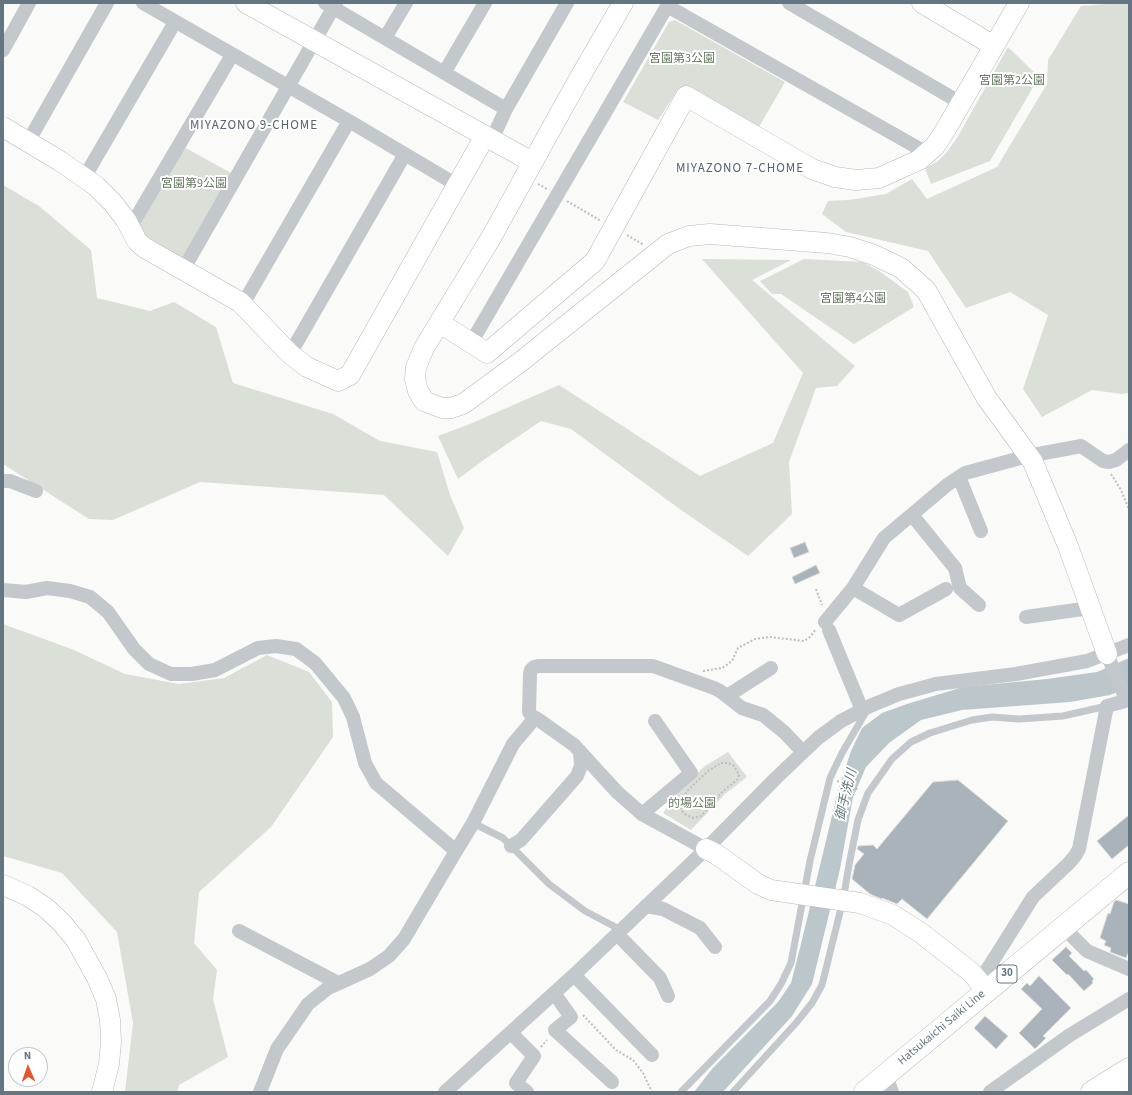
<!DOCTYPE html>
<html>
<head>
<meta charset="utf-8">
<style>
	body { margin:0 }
	#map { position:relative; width:1132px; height:1095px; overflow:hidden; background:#fafaf8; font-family:"Source Sans 3",sans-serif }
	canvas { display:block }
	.frame { position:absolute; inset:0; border:4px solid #657683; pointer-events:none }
	.north { position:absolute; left:8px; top:1047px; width:40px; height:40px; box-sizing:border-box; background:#fff; border:1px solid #c1c8cd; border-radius:50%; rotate:358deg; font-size:11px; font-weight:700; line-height:16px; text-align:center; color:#657683 }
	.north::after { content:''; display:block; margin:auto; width:14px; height:18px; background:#e4572e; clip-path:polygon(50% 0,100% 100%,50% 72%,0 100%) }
</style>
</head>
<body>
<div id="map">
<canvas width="1132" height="1095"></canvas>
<div class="frame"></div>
<div class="north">N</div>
</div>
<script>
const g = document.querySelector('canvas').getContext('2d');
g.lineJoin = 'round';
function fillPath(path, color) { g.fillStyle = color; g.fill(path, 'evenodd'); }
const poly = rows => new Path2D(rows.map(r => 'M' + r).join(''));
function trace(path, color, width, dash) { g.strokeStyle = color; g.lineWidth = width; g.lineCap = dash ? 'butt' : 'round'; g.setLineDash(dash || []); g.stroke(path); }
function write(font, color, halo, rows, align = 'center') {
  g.font = font + ' "Source Sans 3","Noto Sans JP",sans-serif'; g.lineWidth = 4; g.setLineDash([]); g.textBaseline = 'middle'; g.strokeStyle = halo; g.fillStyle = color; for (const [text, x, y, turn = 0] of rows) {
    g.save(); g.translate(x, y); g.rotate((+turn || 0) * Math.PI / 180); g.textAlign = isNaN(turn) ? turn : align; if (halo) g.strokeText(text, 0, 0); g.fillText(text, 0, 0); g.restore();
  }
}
const green = poly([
	[1120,3,1129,3,1129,393,1122,394,1092,390,1042,417,1023,389,1048,315,1010,292,966,308,928,251,846,232,822,214,828,201,849,200,886,194,912,179,927,199,997,167,1047,84,1048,60,1081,6],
	[675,20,785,82,759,127,691,88,677,91,658,120,623,102,669,22],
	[1008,47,1039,77,990,161,931,184,925,168,937,162,947,152,957,138],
	[184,147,231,173,181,260,150,242,143,234,139,226],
	[3,185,39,206,91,250,97,298,150,311,174,302,216,327,233,383,333,414,380,441,437,452,450,495,464,528,448,556,384,495,200,482,113,520,89,519,3,464],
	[702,259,791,260,752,280,855,366,837,386,816,388,789,462,792,514,748,556,681,510,571,429,541,421,485,459,458,479,438,436,470,424,559,385,700,476,773,443,803,373],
	[804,259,863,262,882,273,908,292,914,307,854,344,781,294,772,294,760,281],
	[3,624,74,650,125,674,179,684,224,678,267,655,309,672,332,702,333,737,271,827,199,892,194,943,217,970,213,999,228,1057,179,1085,177,1092,125,1092,133,1023,117,932,62,873,3,856],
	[728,752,747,777,725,794,691,830,663,813,682,787,705,766]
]);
const water = poly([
	[1129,658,1129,687,1110,695,1070,702,962,710,921,720,889,743,866,767,853,797,840,869,812,984,792,1016,723,1092,694,1092,712,1069,778,1002,791,983,800,948,839,787,851,751,862,728,882,713,907,704,963,687,1047,679,1097,672]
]);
const building = poly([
	[805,542,809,552,794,558,790,548,805,542],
	[816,565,820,573,795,584,792,577,816,565],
	[958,780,1008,821,927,919,902,899,897,904,882,898,882,899,870,894,852,879,855,865,864,854,857,849,858,846,873,845,877,849,933,782,958,780],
	[1129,815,1129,845,1112,859,1097,841,1129,815],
	[1116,900,1129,904,1129,951,1126,958,1110,952,1111,948,1104,945,1106,941,1100,938,1108,913,1110,914,1114,902,1116,900],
	[1066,947,1072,953,1069,956,1084,971,1086,970,1094,979,1092,981,1093,983,1084,991,1068,974,1067,975,1052,960,1066,947],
	[1039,976,1071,1008,1043,1036,1046,1038,1035,1049,1019,1033,1042,1009,1021,989,1027,983,1030,986,1039,976],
	[985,1016,1008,1036,996,1049,974,1028,985,1016]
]);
const path = poly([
	[538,184,547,189],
	[567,201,601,221],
	[627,235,644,245],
	[1111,474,1121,490,1129,509],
	[816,589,822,605],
	[703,671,722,668,728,664,732,661,738,648,755,639,770,637,804,641,810,637,816,629],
	[721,763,728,763,733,765,737,771,739,775,737,780,723,791,701,816,693,818,685,814,682,811,681,803,687,791,708,771,721,763],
	[837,781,859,790],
	[583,1015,616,1050,633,1060,643,1073,652,1092],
	[541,1047,547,1040]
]);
const lane = poly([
	[473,823,503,838,549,884,585,911,621,930],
	[681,1092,770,1001,781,984,791,963,810,861,830,778,842,753,867,710],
	[733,1092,796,1023,812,1003,822,985,843,900,849,865,858,820,868,793,892,759,911,742,930,733,972,720,992,717,1019,719,1063,716,1107,706]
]);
const street = poly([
	[143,3,349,121,457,185],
	[325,3,506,109],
	[789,3,961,103],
	[667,6,927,153],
	[385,38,406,3],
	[3,50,29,3],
	[444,73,485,3],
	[495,133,506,109,567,3],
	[28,142,107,3],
	[84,178,175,22],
	[130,228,232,55],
	[183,270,336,3],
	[243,304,349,121],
	[471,343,669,3],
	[290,354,405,154],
	[959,477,981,531],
	[3,481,10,481,36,491],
	[912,515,955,568,960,588,979,605],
	[853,588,899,615,946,589],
	[3,590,26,592,47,588,70,591,90,597,108,612,134,649,149,664,171,674,192,674,215,670,258,648,276,646,296,649,315,663,344,698,353,717,365,763,376,783,456,851,473,823,513,744,534,719,536,718,574,745,617,792,642,814,706,849],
	[1026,617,1090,608],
	[825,622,853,588,884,538,947,485,965,473,1028,456,1081,446,1103,461,1109,462,1116,460,1129,450],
	[829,630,862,710],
	[727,696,771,668],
	[534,719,529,712,530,674,531,670,534,667,538,666,653,666,714,688,720,691,742,708,763,715,784,732,803,752],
	[642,814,691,773,655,721],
	[511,846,521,840,577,776,581,766,580,751],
	[646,906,663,909,700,928,715,947],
	[1063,927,1087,951,1129,969],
	[239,931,338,983],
	[617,934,660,978,668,996],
	[574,975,652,1055],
	[982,984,987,970,1033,897,1069,863,1075,856,1079,849,1107,706,1125,701,1123,692,1107,654],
	[554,993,571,1017,555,1030,612,1082],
	[511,1033,534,1056,516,1083,527,1092],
	[886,1075,892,1092],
	[260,1092,277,1049,308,1004,328,988,370,969,389,956,404,939,456,851],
	[445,1092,574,975,706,849,776,778,818,738,841,721,870,706,899,694,936,684,1016,674,1087,661,1129,645],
	[990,1092,1070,1035,1129,999]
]);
const secondary = poly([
	[246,3,532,162],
	[623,3,576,84,492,236,424,348,416,367,415,379,418,391,424,401,442,408,451,408,463,404,519,363,668,244,689,236,710,234,827,243,850,247,874,255,901,268,926,290,986,397,1033,462,1068,546,1107,654],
	[922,3,994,46],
	[3,127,60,161,96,186,113,203,126,220,137,241,145,248,240,302,290,354,307,367,338,381,350,375,485,136],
	[440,323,487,353,595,261,686,96,812,169,835,177,856,180,879,178,919,160,935,146,946,129,1019,3],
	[706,849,716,854,758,884,771,890,860,903,893,915,921,933,971,972,987,991],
	[3,885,28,896,46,908,62,923,76,940,97,978,106,999,110,1020,111,1042,109,1064,102,1092]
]);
const primary = poly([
	[865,1092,1129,873]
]);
const highway = poly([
	[1092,1092,1129,1069],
	[1124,1092,1129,1089]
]);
const shields = [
	[1007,974,20]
];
const shieldNames = [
	["30",1007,974]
];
const parkNames = [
	["宮園第3公園",682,59],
	["宮園第2公園",1012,81],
	["宮園第9公園",194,184],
	["宮園第4公園",853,299],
	["的場公園",692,804]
];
const streetNames = [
	["Hatsukaichi Saiki Line",942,1028,-40]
];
const neighbourhoodNames = [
	["MIYAZONO 9-CHOME",254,126],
	["MIYAZONO 7-CHOME",740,169]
];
const waterNames = [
	["御手洗川",847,795,-76]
];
fillPath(green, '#dadfd7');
fillPath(water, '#bbc7cb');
fillPath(building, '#aab3b9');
trace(building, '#dcdcda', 1);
trace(secondary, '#b3babf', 21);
trace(primary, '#b5babe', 23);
trace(highway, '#b4b9bd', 23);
trace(path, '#bbbfc2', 2, [2, 2]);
trace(lane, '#c3c8cc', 7);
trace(street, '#c3c8cc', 14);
trace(secondary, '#fff', 20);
trace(primary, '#fff', 22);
trace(highway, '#fff', 22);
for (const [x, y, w] of shields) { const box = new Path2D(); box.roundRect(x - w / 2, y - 9, w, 18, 3); g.fillStyle = '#fff'; g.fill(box); trace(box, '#657683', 1); }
write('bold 11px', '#657683', null, shieldNames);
write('12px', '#687a64', '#fff', parkNames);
write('12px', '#657683', '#fff', streetNames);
g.letterSpacing = '1px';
write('13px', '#57646e', '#fff', neighbourhoodNames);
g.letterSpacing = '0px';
write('italic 13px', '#60757c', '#fff', waterNames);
</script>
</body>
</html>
